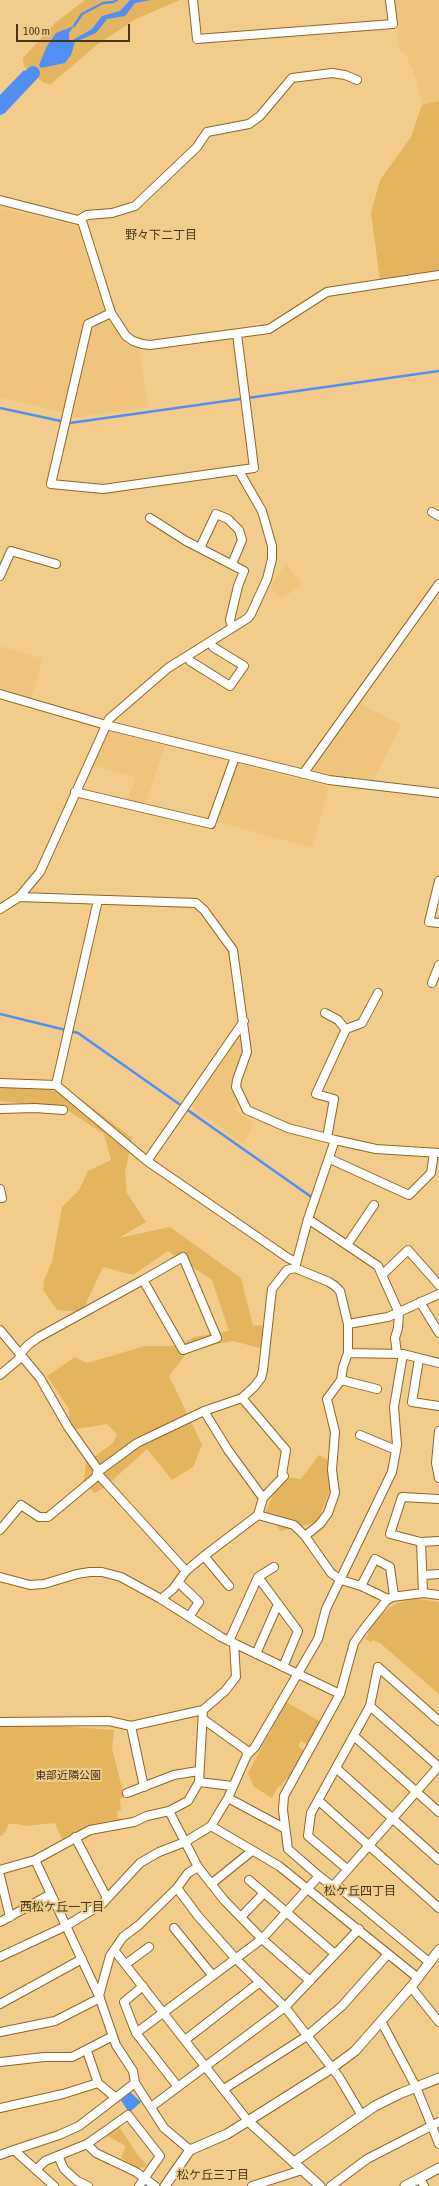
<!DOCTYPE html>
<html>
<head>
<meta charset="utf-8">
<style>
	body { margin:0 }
	#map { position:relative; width:439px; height:2186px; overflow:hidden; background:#f2cc8b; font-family:"Asap Condensed",sans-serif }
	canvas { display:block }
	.scale { position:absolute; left:16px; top:24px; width:114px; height:18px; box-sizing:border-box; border:2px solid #46361b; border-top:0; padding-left:5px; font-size:12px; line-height:14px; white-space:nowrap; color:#46361b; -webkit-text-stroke:3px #f2cc8b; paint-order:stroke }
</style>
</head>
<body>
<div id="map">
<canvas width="439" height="2186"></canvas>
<div class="scale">100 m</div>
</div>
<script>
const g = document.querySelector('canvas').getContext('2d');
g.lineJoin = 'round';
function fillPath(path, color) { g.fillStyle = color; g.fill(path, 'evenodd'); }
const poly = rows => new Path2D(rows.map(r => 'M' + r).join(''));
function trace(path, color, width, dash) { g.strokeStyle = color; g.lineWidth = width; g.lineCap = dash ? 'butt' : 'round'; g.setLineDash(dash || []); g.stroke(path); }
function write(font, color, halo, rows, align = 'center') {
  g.font = font + ' "Asap Condensed","Noto Sans JP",sans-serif'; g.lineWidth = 4; g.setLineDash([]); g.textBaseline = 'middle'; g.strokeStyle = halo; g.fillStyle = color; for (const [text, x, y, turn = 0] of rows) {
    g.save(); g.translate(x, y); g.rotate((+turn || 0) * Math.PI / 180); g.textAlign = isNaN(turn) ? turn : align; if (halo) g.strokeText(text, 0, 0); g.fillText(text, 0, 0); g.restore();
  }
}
const built = poly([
	[395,0,439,0,439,101,422,105,418,84,406,54,399,50],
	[0,208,77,226,105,311,84,321,62,412,0,397],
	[109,320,126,343,139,348,148,407,72,418,92,331,96,325],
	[286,563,302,584,282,599,270,587],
	[0,646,43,659,31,698,0,688],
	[357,702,401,725,373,781,311,772],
	[107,731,165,746,144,806,127,801,136,777,92,765],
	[235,763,329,787,312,848,215,821],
	[242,1032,243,1047,232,1082,237,1103,235,1110,254,1123,244,1144,191,1106]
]);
const green = poly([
	[85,0,180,0,136,19,94,47,51,84,44,83,24,66,23,58,55,23],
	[439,101,439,271,380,280,371,213,380,180,411,137,422,105],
	[0,1080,38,1086,81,1099,132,1138,125,1173,127,1193,146,1222,119,1238,170,1227,241,1278,253,1326,267,1325,264,1349,233,1341,190,1349,169,1376,202,1445,193,1467,172,1480,147,1449,105,1487,94,1493,84,1480,86,1463,113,1443,117,1434,107,1424,70,1430,69,1409,47,1376,75,1357,87,1363,145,1346,178,1346,194,1337,229,1331,212,1280,168,1251,133,1275,103,1267,82,1312,57,1310,43,1290,44,1280,52,1262,62,1207,79,1190,88,1171,111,1160,104,1134,64,1108,0,1101],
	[319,1455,328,1460,331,1488,317,1522,281,1531,265,1513,275,1491,286,1477,301,1479],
	[414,1598,439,1602,439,1694,380,1643,373,1640,371,1642,365,1639,377,1617,395,1604],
	[286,1702,321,1722,308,1745,301,1741,298,1746,305,1751,289,1780,286,1779,282,1785,277,1788,272,1798,254,1787,248,1773],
	[0,1725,46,1725,114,1730,112,1748,122,1788,127,1791,127,1796,120,1799,121,1810,117,1811,118,1818,121,1818,122,1821,85,1829,62,1839,55,1823,25,1826,17,1824,9,1824,3,1835,0,1836],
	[118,2125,137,2154,147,2165,145,2167,138,2168,121,2158,126,2146,104,2134]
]);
const water = poly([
	[130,0,151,0,135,3,125,16,107,19,96,33,75,42,71,55,65,63,41,68,39,65,47,46,56,33,74,26,69,33,69,40,71,41,92,29,102,16,120,11],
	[24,70,34,79,0,113,0,95],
	[130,2092,141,2102,130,2112,128,2111,120,2099]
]);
const stream = poly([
	[74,26,82,14,103,3,113,2,117,0],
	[0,408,70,423,439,371],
	[0,1014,78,1033,310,1196]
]);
const river = poly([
	[0,108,33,73]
]);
const minor = poly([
	[193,0,197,39,393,24,390,0],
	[0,200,82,221,111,313,126,336,133,341,142,344,150,345,269,329,327,292,439,275],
	[80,219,87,215,112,213,135,206,197,147,207,132,249,124,260,116,292,78,332,73,345,75,357,80],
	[111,313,88,324,51,484,103,489,254,468,237,334],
	[432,512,439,516],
	[150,518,186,541,244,571,238,586,230,620,232,626],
	[200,548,216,514,228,519,239,530,242,540,232,564],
	[0,576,11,551,56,564],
	[187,656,190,661,230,686,244,666,213,647,210,642],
	[0,694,106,725,329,780,439,793],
	[303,774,439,584],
	[75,792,211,824,235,757],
	[439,881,429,922,439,923],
	[19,897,40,872,109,719,168,668,248,618,251,614,267,579,272,559,272,546,262,511,239,471],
	[98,900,56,1085,147,1161,288,1258,296,1262],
	[0,909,19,897,196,903,204,910,233,950,247,1052,237,1080,236,1087,247,1110,288,1128,335,1140,376,1149,439,1153],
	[432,983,439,965],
	[325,1013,338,1020,346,1030],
	[0,1083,56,1085],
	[0,1109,35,1108,63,1110],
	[327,1138,334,1099,316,1094,346,1029,362,1023,378,993],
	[330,1159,409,1195,431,1173,434,1153],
	[147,1161,244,1021],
	[0,1189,2,1198,0,1198],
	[308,1219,378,1266,399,1313,398,1328,395,1338,397,1354],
	[347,1245,374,1205],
	[295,1268,329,1282,335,1286,340,1291,348,1324,348,1353,343,1367,341,1380,327,1399,335,1432,332,1470,335,1493,328,1513,320,1524,305,1536],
	[382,1275,408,1250,439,1285],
	[420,1302,439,1333],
	[348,1324,388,1317,439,1294],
	[0,1330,40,1378,68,1427,99,1471],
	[348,1353,403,1354,439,1363],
	[419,1359,412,1402,439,1406],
	[0,1375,19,1359,20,1354,28,1345,39,1337,143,1280,183,1350,217,1338,183,1257,143,1280],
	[341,1380,377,1389],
	[242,1398,286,1450,282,1474,284,1476,263,1498],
	[439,1431,436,1463,439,1478],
	[360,1435,396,1450],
	[97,1473,186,1571],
	[439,1499,402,1497,390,1534,421,1542,439,1541],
	[258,1515,294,1525,305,1536,331,1573,341,1580,361,1586,388,1599],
	[0,1530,21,1505,39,1517,48,1517,95,1478,99,1471,137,1443,204,1411,242,1398,254,1387,261,1378,263,1370,272,1289,287,1270,295,1268,308,1219,335,1140],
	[421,1542,423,1593],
	[204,1556,258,1515,263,1498,228,1450,204,1411],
	[424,1575,439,1574],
	[0,1577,30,1585,44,1584,77,1574,90,1572,102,1572,121,1577,161,1599,221,1637,340,1694],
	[258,1577,298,1631,283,1667],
	[179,1583,199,1602,189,1617],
	[361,1586,375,1559,390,1567,394,1596],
	[161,1599,173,1589,186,1571,204,1556,229,1586],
	[229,1641,258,1577,274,1567],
	[256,1654,278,1604],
	[370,1706,439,1767],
	[0,1722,109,1721,131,1726,203,1710],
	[131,1726,144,1787],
	[354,1736,439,1812],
	[247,1755,255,1747,318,1639,326,1609,392,1472,397,1445,394,1407,403,1354],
	[336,1768,439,1860],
	[199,1782,232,1786],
	[127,1793,174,1775,198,1771],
	[228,1798,284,1828],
	[319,1801,439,1908],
	[169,1811,198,1867,224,1900,262,1939,310,1981],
	[211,1826,279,1866,418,1978],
	[75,1837,107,1898],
	[35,1860,99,1996,116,2045,133,2071,135,2083,164,2128,190,2150],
	[347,1869,308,1836,311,1813,370,1706,378,1667,439,1721],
	[0,1870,35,1860,90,1830,134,1822,147,1816,169,1811,188,1801,199,1782,203,1710,225,1691,236,1677,234,1643],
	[0,1876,10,1917],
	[249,1880,335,1954],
	[211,1884,252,1851],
	[335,1884,439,1766],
	[177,1888,198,1916,236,1959,285,2007,339,2077,361,2114],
	[241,1917,264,1893],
	[0,1922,51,1894],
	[174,1928,213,1976],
	[114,1950,248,2121],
	[0,1957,66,1926,102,1904,140,1863,159,1852,185,1842,211,1826,228,1798,247,1755,246,1750,203,1719],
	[430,1963,335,1884,331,1885,319,1876,288,1849,283,1810,284,1796,340,1694,354,1643,363,1630,386,1601,392,1597,423,1593,439,1595],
	[126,1964,149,1947],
	[143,1986,124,2002,136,2033,178,2087],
	[411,1987,439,2022],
	[99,1996,110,1956,123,1937,139,1925,177,1888,188,1873,198,1867],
	[0,2004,82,1959],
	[381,2021,416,2087,439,2144],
	[0,2032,55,2021,100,1998],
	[136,2033,262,1939,319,1876],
	[185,2040,260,1982],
	[87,2051,98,2083,116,2098],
	[0,2062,44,2057,72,2057,113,2036],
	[224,2089,307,2036,342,2006,388,1954],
	[151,2107,285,2007,359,1929],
	[0,2108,63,2094,98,2083],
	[87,2144,96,2153,136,2172,155,2186],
	[14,2150,59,2135,79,2126,135,2083],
	[0,2155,14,2150,54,2186],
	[58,2156,64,2169,77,2181,88,2186],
	[36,2170,45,2161,87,2144,128,2115,160,2156,139,2186],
	[420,2178,424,2186],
	[252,2186,302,2170],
	[331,2186,367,2159,439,2122]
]);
const tertiary = poly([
	[248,2121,320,2186],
	[294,2162,375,2106,399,2094,439,2078],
	[165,2186,190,2150,227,2134,248,2121,332,2068,355,2051,411,1987,439,1950],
	[405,2186,439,2168]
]);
const parkNames = [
	["東部近隣公園",68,1776]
];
const neighbourhoodNames = [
	["野々下二丁目",161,235],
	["松ケ丘四丁目",360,1891],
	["西松ケ丘一丁目",62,1907],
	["松ケ丘三丁目",213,2175]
];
fillPath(built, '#efc47c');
fillPath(green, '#e5b45e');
fillPath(water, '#518ff6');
trace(stream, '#518ff6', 2.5);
trace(river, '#518ff6', 14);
trace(minor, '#8c6827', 10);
trace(tertiary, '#8c6827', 11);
trace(minor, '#fff', 8);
trace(tertiary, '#fff', 9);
write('11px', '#40331d', '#f2cc8b', parkNames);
write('12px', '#46361b', '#f2cc8b', neighbourhoodNames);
</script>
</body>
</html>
